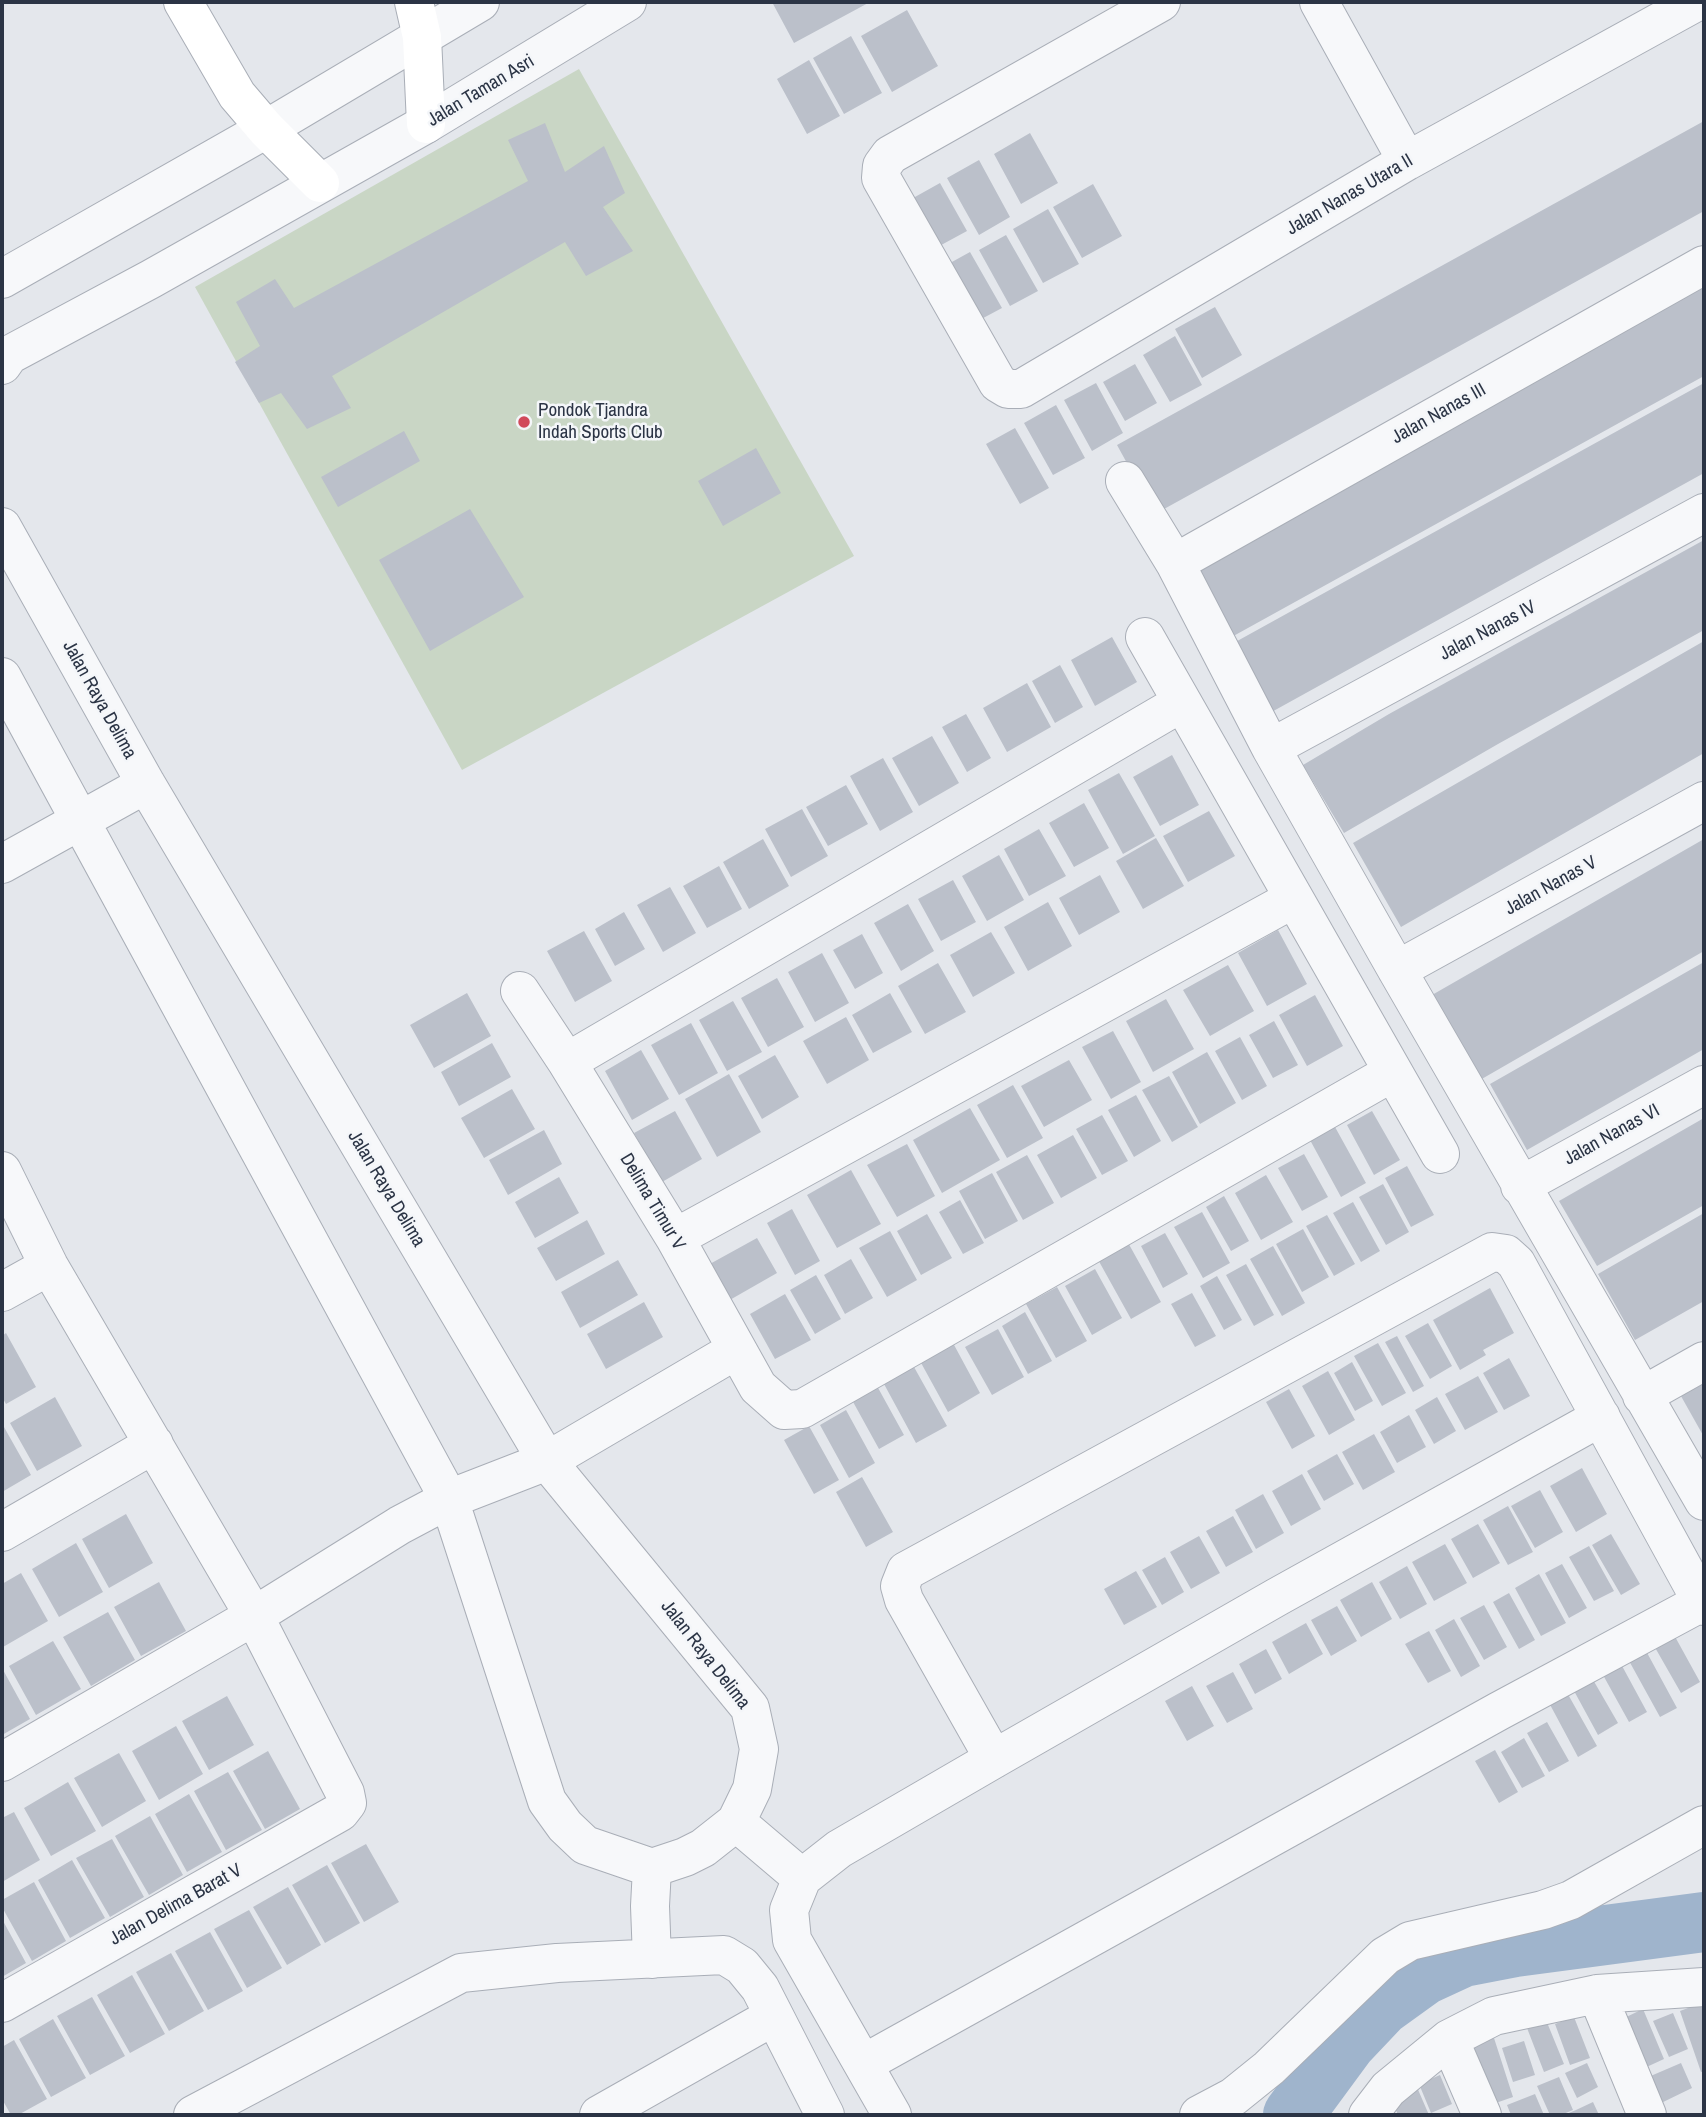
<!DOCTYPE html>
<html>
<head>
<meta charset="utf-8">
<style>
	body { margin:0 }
	#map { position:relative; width:1706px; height:2117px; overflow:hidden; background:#e4e7ec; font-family:"Archivo Narrow",sans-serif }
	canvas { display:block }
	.frame { position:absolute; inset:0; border:4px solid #2b3445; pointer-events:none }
</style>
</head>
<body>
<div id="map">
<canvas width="1706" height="2117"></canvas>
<div class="frame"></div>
</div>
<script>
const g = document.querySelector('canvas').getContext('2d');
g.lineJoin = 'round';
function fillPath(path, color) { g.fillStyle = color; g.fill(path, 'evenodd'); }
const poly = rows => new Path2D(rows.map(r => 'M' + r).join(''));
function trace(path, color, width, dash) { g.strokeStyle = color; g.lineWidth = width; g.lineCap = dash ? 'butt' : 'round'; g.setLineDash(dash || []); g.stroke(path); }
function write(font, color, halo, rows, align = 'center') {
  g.font = font + ' "Archivo Narrow",sans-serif'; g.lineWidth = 5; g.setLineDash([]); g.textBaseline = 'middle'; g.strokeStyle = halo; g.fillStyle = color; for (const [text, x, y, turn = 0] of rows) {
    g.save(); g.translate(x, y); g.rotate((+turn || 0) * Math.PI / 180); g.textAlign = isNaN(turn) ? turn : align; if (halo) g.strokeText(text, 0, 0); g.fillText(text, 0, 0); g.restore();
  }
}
const green = poly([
	[579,69,854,556,462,770,195,287]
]);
const river = poly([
	[1293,2115,1346,2043,1381,2006,1424,1975,1463,1957,1515,1947,1704,1922]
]);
const building = poly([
	[772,2,870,2,794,43],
	[907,10,938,66,892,92,861,36],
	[851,36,882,93,844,114,813,58],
	[809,60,840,116,807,134,777,79],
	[1704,121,1704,211,1155,514,1117,445],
	[545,123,565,172,604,146,625,193,603,207,633,251,586,276,565,242,332,376,351,408,307,429,281,393,259,403,235,362,260,346,236,302,275,279,294,308,528,181,508,140],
	[1030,133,1058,183,1021,204,994,154],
	[979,160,1010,217,979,235,947,178],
	[940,183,967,231,932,250,906,202],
	[1093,184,1122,236,1082,258,1053,207],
	[1048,209,1079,264,1043,283,1013,229],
	[1006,235,1038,291,1010,306,979,250],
	[970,252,1002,308,972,324,941,268],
	[1704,286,1704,376,1228,639,1190,570],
	[1215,307,1242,355,1202,378,1175,329],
	[1175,336,1202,385,1170,402,1143,355],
	[1135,364,1157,403,1125,421,1103,382],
	[1096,383,1123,433,1092,451,1064,400],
	[1704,383,1704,473,1268,714,1230,645],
	[1056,405,1085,458,1053,475,1024,423],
	[1015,428,1049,488,1020,504,986,444],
	[404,431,420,461,338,507,321,477],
	[756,448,781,493,723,526,698,481],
	[470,509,524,597,430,651,379,560],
	[1704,540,1704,630,1498,744,1344,833,1303,765,1389,714],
	[1112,637,1137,682,1095,706,1071,660],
	[1704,641,1704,753,1401,927,1353,843],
	[1060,665,1083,707,1055,723,1032,681],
	[1027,683,1051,727,1007,752,983,708],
	[966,714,991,758,967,772,942,727],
	[932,736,959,783,919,806,892,758],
	[1172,755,1199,805,1160,826,1133,777],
	[883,758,913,812,880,831,850,776],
	[1119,773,1155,836,1123,854,1088,790],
	[846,785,868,824,828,846,806,807],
	[1084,803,1109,848,1074,867,1049,823],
	[802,809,828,856,791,877,765,829],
	[1209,811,1235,856,1188,882,1163,836],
	[1039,829,1066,876,1029,896,1004,849],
	[1156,838,1184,886,1143,909,1116,861],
	[763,839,789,886,749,909,723,862],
	[1704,839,1704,951,1480,1080,1432,995],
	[999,855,1024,900,987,921,962,876],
	[719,866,742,909,707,928,683,886],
	[1100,875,1120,912,1079,935,1059,898],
	[953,880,976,922,941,941,918,899],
	[670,887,696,933,663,952,637,905],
	[1048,902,1072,946,1028,971,1004,927],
	[908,904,934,951,901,971,874,923],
	[624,912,645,949,615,966,595,929],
	[1278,930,1307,984,1267,1006,1238,953],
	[584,931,612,981,575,1002,547,951],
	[991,932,1015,973,973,997,950,955],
	[862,934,883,973,855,989,833,950],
	[822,953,849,1003,815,1022,788,972],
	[1704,962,1704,1049,1527,1150,1490,1084],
	[938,963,966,1012,925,1034,898,986],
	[1228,965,1254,1011,1210,1036,1183,990],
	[777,978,804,1027,768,1047,741,998],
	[467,993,491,1036,434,1068,410,1025],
	[890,993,912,1032,873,1053,852,1015],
	[1315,995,1343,1046,1307,1066,1279,1015],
	[1166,999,1194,1049,1153,1072,1126,1021],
	[733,1001,762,1052,727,1071,699,1020],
	[846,1017,869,1060,827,1084,803,1041],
	[1274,1021,1298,1065,1273,1078,1249,1035],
	[691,1023,718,1073,679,1095,651,1045],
	[1113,1031,1141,1082,1111,1099,1082,1047],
	[1240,1037,1267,1086,1242,1100,1215,1051],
	[492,1043,511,1077,459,1106,441,1072],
	[641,1050,669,1099,632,1120,605,1071],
	[1207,1052,1236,1103,1200,1124,1172,1072],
	[775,1055,799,1097,762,1119,738,1076],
	[1069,1060,1092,1100,1044,1127,1021,1086],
	[729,1074,761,1132,717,1157,685,1099],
	[1169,1076,1198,1127,1172,1142,1142,1090],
	[1013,1085,1043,1138,1007,1158,977,1105],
	[512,1089,535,1129,484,1158,461,1118],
	[1136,1095,1161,1141,1134,1157,1108,1110],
	[970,1108,1000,1160,942,1193,913,1140],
	[675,1111,702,1159,662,1182,634,1133],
	[1372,1111,1400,1160,1374,1175,1347,1125],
	[1102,1115,1128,1161,1102,1175,1076,1129],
	[1704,1118,1704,1205,1597,1266,1559,1201],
	[1335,1127,1366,1183,1341,1197,1310,1140],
	[544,1130,562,1164,508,1195,489,1160],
	[1073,1135,1097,1178,1061,1198,1037,1155],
	[907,1144,935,1196,897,1217,867,1165],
	[1304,1154,1328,1197,1302,1211,1278,1168],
	[1027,1155,1054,1203,1023,1220,996,1172],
	[1407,1166,1434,1215,1411,1227,1385,1178],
	[851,1170,881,1224,837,1248,807,1195],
	[992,1173,1018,1221,985,1239,959,1191],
	[1266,1175,1293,1222,1261,1240,1235,1193],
	[559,1177,579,1213,535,1238,515,1202],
	[1383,1184,1409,1232,1386,1245,1359,1197],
	[1224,1196,1249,1241,1231,1251,1206,1207],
	[960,1200,984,1243,963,1254,939,1212],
	[1353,1202,1380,1251,1361,1262,1333,1213],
	[792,1209,820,1261,795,1275,767,1223],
	[1202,1212,1230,1263,1203,1278,1174,1227],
	[1704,1213,1704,1301,1635,1340,1598,1274],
	[927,1214,952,1258,921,1275,897,1231],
	[1327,1215,1355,1264,1334,1276,1306,1226],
	[587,1220,605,1254,556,1281,537,1248],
	[1303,1229,1329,1277,1302,1292,1276,1244],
	[890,1231,917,1280,887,1297,859,1248],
	[1165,1233,1188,1274,1163,1288,1141,1246],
	[757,1238,777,1273,728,1301,708,1265],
	[1126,1239,1161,1302,1131,1319,1096,1256],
	[1273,1246,1305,1303,1282,1316,1250,1259],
	[851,1259,873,1298,845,1314,824,1275],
	[618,1260,638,1295,580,1328,561,1292],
	[1246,1264,1274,1315,1254,1326,1226,1275],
	[1095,1269,1122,1318,1092,1335,1065,1286],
	[816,1275,841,1319,815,1334,790,1290],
	[1217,1276,1242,1320,1224,1330,1200,1286],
	[1057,1287,1087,1341,1056,1358,1026,1304],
	[1490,1288,1514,1333,1483,1350,1486,1355,1460,1370,1433,1320],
	[1192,1293,1216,1336,1195,1347,1171,1304],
	[785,1294,811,1340,775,1359,750,1314],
	[644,1302,663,1337,606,1369,587,1334],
	[1025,1312,1052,1361,1028,1374,1002,1326],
	[1428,1323,1452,1366,1430,1379,1405,1336],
	[998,1329,1024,1377,992,1395,965,1347],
	[6,1333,36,1387,6,1404,2,1397,2,1336],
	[1397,1336,1424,1386,1413,1392,1385,1342],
	[953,1343,980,1393,948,1412,920,1361],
	[1378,1343,1406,1393,1382,1406,1354,1356],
	[1509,1358,1530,1396,1504,1410,1483,1373],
	[1352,1362,1373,1401,1355,1411,1334,1373],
	[914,1367,947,1426,916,1443,884,1384],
	[1328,1371,1355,1420,1329,1435,1302,1386],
	[1704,1373,1704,1437,1677,1389],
	[1478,1376,1498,1412,1465,1430,1445,1394],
	[877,1386,904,1435,879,1449,852,1400],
	[1289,1389,1315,1436,1292,1449,1266,1402],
	[55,1397,82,1446,37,1471,10,1423],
	[1437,1397,1456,1431,1434,1444,1415,1410],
	[846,1410,875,1463,849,1478,820,1425],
	[1409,1415,1426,1447,1397,1463,1380,1432],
	[809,1426,839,1480,814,1494,784,1440],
	[4,1427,31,1475,2,1492,2,1428],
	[1374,1434,1395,1472,1363,1490,1342,1452],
	[1337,1454,1354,1484,1324,1501,1307,1471],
	[1582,1468,1607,1514,1576,1532,1550,1486],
	[1302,1474,1321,1509,1291,1526,1272,1491],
	[862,1477,893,1532,866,1547,836,1492],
	[1540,1490,1563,1532,1535,1548,1511,1506],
	[1263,1494,1284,1533,1256,1549,1235,1510],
	[1508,1506,1533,1552,1508,1565,1483,1520],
	[126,1514,153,1563,109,1588,82,1539],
	[1233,1516,1253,1552,1226,1567,1206,1531],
	[1478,1524,1500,1563,1473,1578,1451,1539],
	[1611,1534,1640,1584,1621,1595,1592,1545],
	[1199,1536,1220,1573,1191,1589,1170,1552],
	[76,1543,103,1592,59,1617,32,1569],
	[1445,1544,1467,1583,1434,1601,1412,1562],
	[1589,1546,1614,1591,1594,1601,1569,1557],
	[1165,1557,1184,1592,1162,1605,1142,1570],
	[1562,1564,1587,1608,1569,1618,1545,1573],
	[1407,1566,1427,1604,1400,1619,1379,1582],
	[1136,1571,1157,1607,1124,1625,1104,1589],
	[21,1573,48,1621,3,1647,2,1584],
	[1539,1574,1566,1623,1541,1636,1515,1588],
	[159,1582,186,1631,141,1656,114,1607],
	[1372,1582,1392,1619,1361,1637,1340,1600],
	[1509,1593,1535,1640,1519,1649,1493,1602],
	[1484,1605,1507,1647,1484,1660,1460,1618],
	[1337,1606,1357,1641,1331,1656,1311,1620],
	[108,1612,135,1660,91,1686,63,1637],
	[1454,1619,1480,1666,1461,1677,1435,1630],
	[1306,1623,1323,1654,1289,1674,1272,1642],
	[1429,1631,1451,1671,1428,1683,1405,1644],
	[1673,1633,1700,1682,1681,1693,1653,1644],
	[53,1641,81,1689,36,1715,9,1666],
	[1266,1649,1282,1679,1255,1694,1239,1664],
	[1645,1649,1677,1708,1660,1717,1628,1659],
	[1621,1664,1647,1712,1629,1722,1603,1675],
	[2,1668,30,1719,2,1735],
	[1233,1672,1253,1709,1227,1723,1206,1686],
	[1592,1678,1618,1723,1598,1735,1573,1689],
	[1192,1686,1214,1726,1187,1741,1165,1701],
	[1565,1689,1597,1746,1578,1757,1547,1699],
	[227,1696,254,1745,209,1770,182,1721],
	[1547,1722,1569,1761,1549,1772,1527,1733],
	[176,1726,203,1774,159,1800,132,1751],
	[1524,1738,1545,1776,1522,1788,1501,1752],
	[1495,1750,1518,1792,1499,1803,1475,1761],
	[268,1751,300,1809,265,1829,233,1771],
	[119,1753,146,1801,102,1827,74,1778],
	[228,1772,262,1830,226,1850,194,1791],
	[68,1782,96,1831,51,1856,24,1808],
	[189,1794,222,1852,187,1872,155,1814],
	[14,1812,40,1860,2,1882,2,1818],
	[150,1816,183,1875,149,1895,115,1836],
	[112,1839,144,1897,110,1917,76,1858],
	[366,1844,399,1902,364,1922,331,1863],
	[72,1860,105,1918,70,1938,38,1880],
	[327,1865,360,1923,325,1943,292,1885],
	[34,1882,66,1941,32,1961,2,1907,2,1900],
	[288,1887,321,1945,287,1965,253,1907],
	[249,1910,282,1968,247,1988,214,1929],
	[2,1919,26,1963,2,1977],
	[210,1932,243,1991,208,2010,175,1951],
	[171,1953,204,2011,169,2031,136,1972],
	[132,1975,165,2034,130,2053,97,1995],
	[92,1997,125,2056,90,2075,57,2016],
	[1704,2002,1704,2071,1701,2072,1680,2011],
	[1643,2009,1664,2059,1640,2070,1620,2020],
	[1673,2013,1688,2049,1669,2057,1653,2021],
	[1574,2017,1590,2058,1570,2065,1555,2024],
	[53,2019,86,2078,51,2097,19,2039],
	[1546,2020,1564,2064,1544,2072,1527,2028],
	[1494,2038,1513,2097,1490,2105,1469,2046],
	[14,2040,47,2099,18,2115,11,2115,2,2099,2,2047],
	[1524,2041,1535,2075,1513,2082,1502,2048],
	[1587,2063,1598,2087,1577,2098,1565,2073],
	[1681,2063,1692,2088,1657,2105,1646,2078],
	[1440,2075,1452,2104,1431,2113,1419,2084],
	[1559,2077,1573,2110,1561,2115,1550,2115,1537,2086],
	[1416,2085,1429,2115,1398,2115,1390,2096],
	[1535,2094,1544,2115,1511,2115,1507,2105],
	[1593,2102,1599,2115,1564,2115,1576,2110]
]);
const street = poly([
	[1161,2,890,155,882,166,881,178,998,383,1008,389,1021,389,1407,161,1696,2],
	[1319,2,1407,161],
	[2,279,275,124,480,2],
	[2,365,9,355,151,279,426,124,627,2],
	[1125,481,1175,563,1271,748,1397,970,1704,1501],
	[2,527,146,784,547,1461,750,1708,759,1749,752,1789,736,1822,703,1848,685,1857,652,1868,585,1845,565,1826,547,1801,449,1499,2,677],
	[1175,563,1704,265],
	[1145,637,1440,1154],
	[1271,748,1704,513],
	[2,864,146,784],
	[1397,970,1704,801],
	[520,991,567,1062,675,1238,758,1387,784,1410,802,1409,1393,1072],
	[567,1062,1181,703],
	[2,1171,49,1266,254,1616,345,1793,347,1803,340,1812,2,2003],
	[1520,1186,1704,1085],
	[675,1238,1293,899],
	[2,1292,49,1266],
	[1642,1396,1704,1361],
	[2,1532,154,1444],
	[994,1759,904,1600,900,1586,906,1571,1492,1252,1506,1254,1516,1263,1704,1606],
	[2,1762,254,1616,400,1525,449,1499,547,1461,736,1350],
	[736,1822,802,1878],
	[652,1868,650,1906,652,1959],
	[1597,1994,1647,2115],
	[1449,2039,1482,2115],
	[863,2064,1499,1711,1702,1602],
	[193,2115,461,1973,557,1963,724,1955,742,1966,760,1988,825,2115],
	[599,2115,774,2016],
	[892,2115,792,1940,789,1910,802,1878,839,1849,994,1759,1277,1597,1601,1417],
	[1199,2115,1233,2097,1269,2068,1385,1956,1410,1941,1543,1910,1571,1900,1704,1825],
	[1368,2115,1388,2089,1449,2039,1494,2016,1597,1994,1704,1987]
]);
const secondary = poly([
	[183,2,237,95,266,129,320,183],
	[414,2,422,37,426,124]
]);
const markers = [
	[524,422,7,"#d1495b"]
];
const streetNames = [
	["Jalan Taman Asri",481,91,-31],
	["Jalan Nanas Utara II",1350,195,-30],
	["Jalan Nanas III",1439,414,-29],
	["Jalan Nanas IV",1488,631,-28],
	["Jalan Raya Delima",99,700,61],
	["Jalan Nanas V",1551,886,-29],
	["Jalan Nanas VI",1612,1135,-29],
	["Jalan Raya Delima",386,1189,59],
	["Delima Timur V",652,1202,59],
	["Jalan Raya Delima",705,1655,52],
	["Jalan Delima Barat V",176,1905,-29]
];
const poiNames = [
	["Pondok Tjandra",538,411],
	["Indah Sports Club",538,433]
];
fillPath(green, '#c9d6c5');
trace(river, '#9fb4cc', 60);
fillPath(building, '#bbc0ca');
trace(street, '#a9aeb7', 40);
trace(secondary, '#a9aeb7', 40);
trace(street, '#f7f8fa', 38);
trace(secondary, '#fff', 38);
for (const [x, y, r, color] of markers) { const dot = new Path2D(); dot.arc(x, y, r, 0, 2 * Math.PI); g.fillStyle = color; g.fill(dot); trace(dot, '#f4f6f9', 2.5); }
write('19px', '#2b3445', '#f4f6f9', streetNames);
write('19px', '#2b3445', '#f4f6f9', poiNames, 'left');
</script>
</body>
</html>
